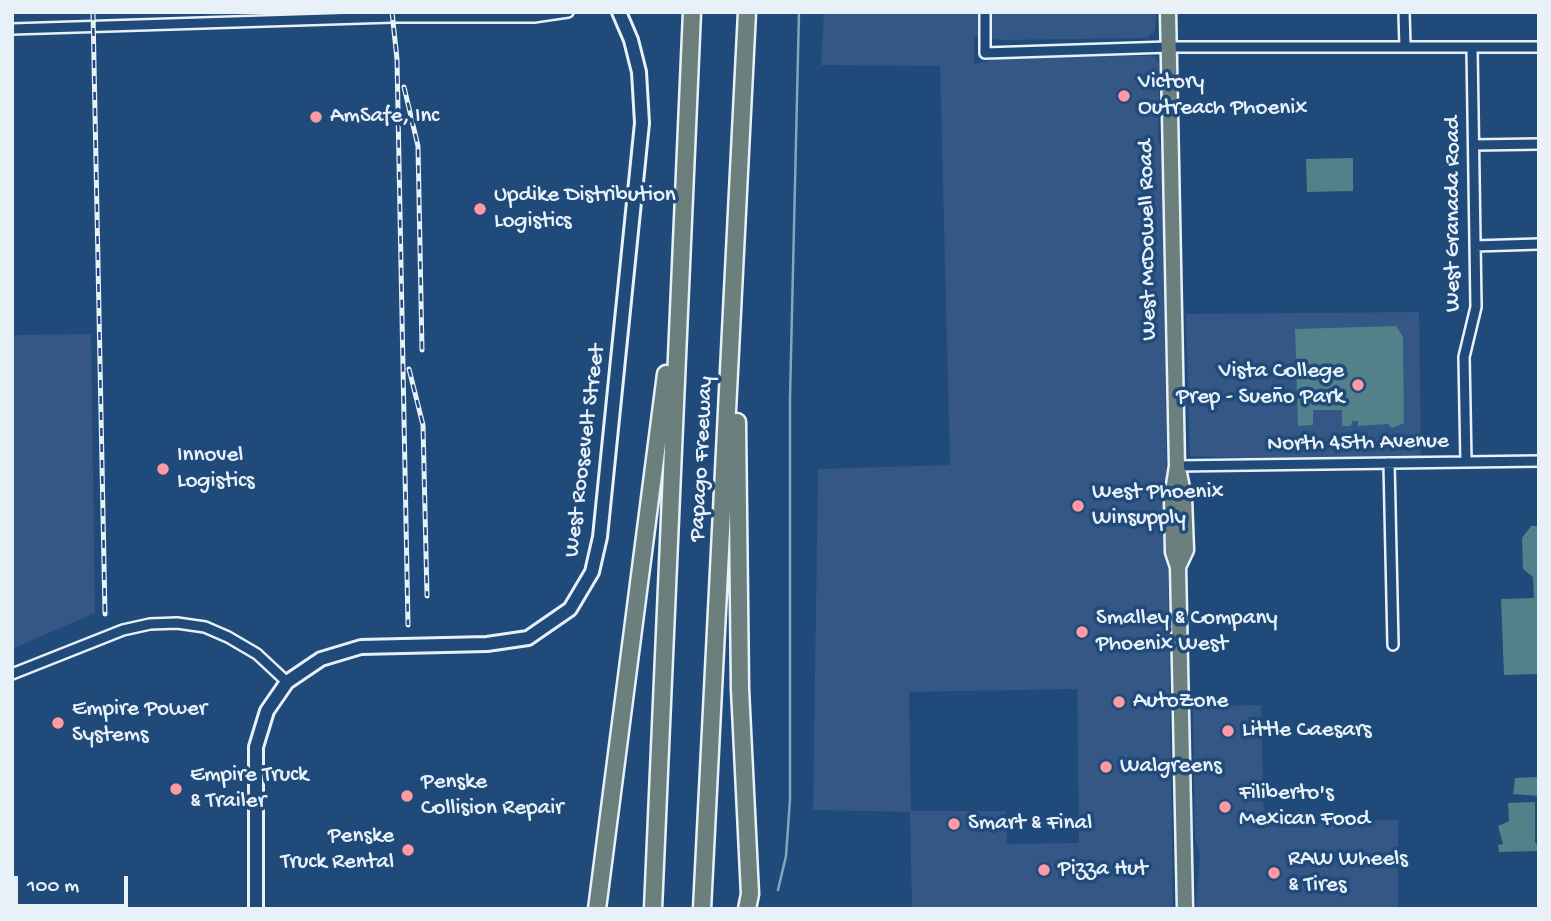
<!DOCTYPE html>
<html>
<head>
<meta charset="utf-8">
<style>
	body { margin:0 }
	#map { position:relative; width:1551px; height:921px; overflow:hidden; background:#1f4a7a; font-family:"Gochi Hand",sans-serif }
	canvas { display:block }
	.frame { position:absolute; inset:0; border:14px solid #e8f1f8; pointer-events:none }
	.scale { position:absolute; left:14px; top:876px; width:114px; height:32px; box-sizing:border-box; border:4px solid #e8f1f8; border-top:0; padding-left:9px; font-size:21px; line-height:24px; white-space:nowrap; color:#e8f1f8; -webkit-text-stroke:5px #1f4a7a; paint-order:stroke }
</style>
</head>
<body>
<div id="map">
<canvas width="1551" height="921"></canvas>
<div class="frame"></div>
<div class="scale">100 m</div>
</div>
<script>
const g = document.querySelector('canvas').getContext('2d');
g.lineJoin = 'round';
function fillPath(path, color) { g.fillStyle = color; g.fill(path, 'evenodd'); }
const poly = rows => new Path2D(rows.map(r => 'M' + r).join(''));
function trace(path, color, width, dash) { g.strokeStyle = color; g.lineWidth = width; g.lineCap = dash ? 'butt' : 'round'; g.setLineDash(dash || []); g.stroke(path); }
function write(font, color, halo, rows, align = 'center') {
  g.font = font + ' "Gochi Hand",sans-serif'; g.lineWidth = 7; g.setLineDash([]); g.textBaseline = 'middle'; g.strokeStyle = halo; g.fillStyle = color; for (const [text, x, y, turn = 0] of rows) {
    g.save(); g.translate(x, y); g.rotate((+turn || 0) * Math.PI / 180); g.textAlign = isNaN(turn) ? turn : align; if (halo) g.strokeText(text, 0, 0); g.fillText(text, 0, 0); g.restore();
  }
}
const built = poly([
	[824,12,1156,12,1155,31,1147,38,1001,40,974,36,974,64,1005,57,1147,56,1155,57,1160,65,1158,137,1162,154,1173,909,912,909,910,812,813,810,818,469,950,465,940,66,821,65],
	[1077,689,1079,843,1007,844,1006,811,911,811,909,692],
	[1419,312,1421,457,1298,460,1190,456,1186,314],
	[91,334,95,613,12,649,12,335],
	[1261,705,1264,821,1398,820,1398,909,1199,909,1196,906,1200,854,1195,839,1193,706]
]);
const green = poly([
	[1353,158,1353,191,1307,192,1306,159],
	[1396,326,1403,337,1404,423,1392,428,1388,424,1358,426,1358,421,1352,421,1351,426,1342,426,1342,410,1313,410,1313,425,1298,426,1295,329],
	[1531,526,1539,526,1539,674,1504,675,1501,599,1534,598,1533,577,1523,569,1522,538],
	[1539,777,1539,796,1513,794,1515,778],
	[1535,802,1535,841,1539,851,1499,852,1498,845,1503,844,1498,826,1509,821,1508,803]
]);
const stream = poly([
	[778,890,786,856,790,799,790,398,799,12]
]);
const street = poly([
	[985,12,985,53,1169,47,1539,47],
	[1404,12,1405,47],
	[12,29,392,17,534,17,568,12],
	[1474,145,1539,144],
	[1475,246,1539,244],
	[1466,462,1464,357,1476,307,1472,48],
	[1389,463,1393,645],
	[1177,466,1539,461],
	[12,674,123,630,150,624,177,623,205,627,228,637,257,654,287,682]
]);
const secondary = poly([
	[256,909,256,747,267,711,287,682,321,659,361,647,487,644,528,638,570,609,592,572,600,537,642,123,639,72,631,40,619,12]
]);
const primary = poly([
	[1168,12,1177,466,1172,498,1173,552,1178,567,1185,909],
	[1178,567,1186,550,1184,498,1179,473]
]);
const highway = poly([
	[737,422,740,689,750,894,747,909],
	[597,909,666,374],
	[653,909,692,12],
	[702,909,747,12]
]);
const rail = poly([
	[93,12,105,614],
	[392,12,397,59,408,625],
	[404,87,418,146,422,350],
	[409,369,423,425,427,596]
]);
const markers = [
	[1124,96,7,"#ff9aa2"],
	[316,117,7,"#ff9aa2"],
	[480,209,7,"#ff9aa2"],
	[1358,385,7,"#ff9aa2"],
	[163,469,7,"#ff9aa2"],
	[1078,506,7,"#ff9aa2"],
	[1082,632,7,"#ff9aa2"],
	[1119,702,7,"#ff9aa2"],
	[58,723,7,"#ff9aa2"],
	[1228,731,7,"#ff9aa2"],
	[1106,767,7,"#ff9aa2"],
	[176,789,7,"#ff9aa2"],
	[407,796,7,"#ff9aa2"],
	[1225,807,7,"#ff9aa2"],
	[954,824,7,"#ff9aa2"],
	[408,850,7,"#ff9aa2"],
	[1044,870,7,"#ff9aa2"],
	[1274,873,7,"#ff9aa2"]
];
const poiNames = [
	["Victory",1138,83],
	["Outreach Phoenix",1138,109],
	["AmSafe, Inc",330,117],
	["Updike Distribution",494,196],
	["Logistics",494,222],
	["Vista College",1344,372,"right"],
	["Prep - Sueño Park",1344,398,"right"],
	["Innovel",177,456],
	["Logistics",177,482],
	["West Phoenix",1092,493],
	["Winsupply",1092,519],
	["Smalley & Company",1096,619],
	["Phoenix West",1096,645],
	["AutoZone",1133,702],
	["Empire Power",72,710],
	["Systems",72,736],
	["Little Caesars",1242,731],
	["Walgreens",1120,767],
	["Empire Truck",190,776],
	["& Trailer",190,802],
	["Penske",421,783],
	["Collision Repair",421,809],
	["Filiberto's",1239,794],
	["Mexican Food",1239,820],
	["Smart & Final",968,824],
	["Penske",394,837,"right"],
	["Truck Rental",394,863,"right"],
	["RAW Wheels",1288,860],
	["& Tires",1288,886],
	["Pizza Hut",1058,870]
];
const streetNames = [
	["West Granada Road",1454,214,-90],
	["West McDowell Road",1149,240,-91],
	["North 45th Avenue",1358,444,-1],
	["West Roosevelt Street",586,451,-83],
	["Papago Freeway",703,459,-87]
];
fillPath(built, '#345786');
fillPath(green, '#52818a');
trace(stream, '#82a7be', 2.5);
trace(street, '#e8f1f8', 14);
trace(secondary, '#e8f1f8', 18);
trace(primary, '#e8f1f8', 19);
trace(highway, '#e8f1f8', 21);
trace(street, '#1f4a7a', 9);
trace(secondary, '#1f4a7a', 12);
trace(primary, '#6b7f7c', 14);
trace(highway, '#6b7f7c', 16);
trace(rail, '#e8f1f8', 5);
trace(rail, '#1f4a7a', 2.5, [8]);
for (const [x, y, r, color] of markers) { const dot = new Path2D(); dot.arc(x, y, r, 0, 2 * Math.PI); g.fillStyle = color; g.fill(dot); trace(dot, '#1f4a7a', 2.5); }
write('23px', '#e8f1f8', '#1f4a7a', poiNames, 'left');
write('23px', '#e8f1f8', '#1f4a7a', streetNames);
</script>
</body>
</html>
